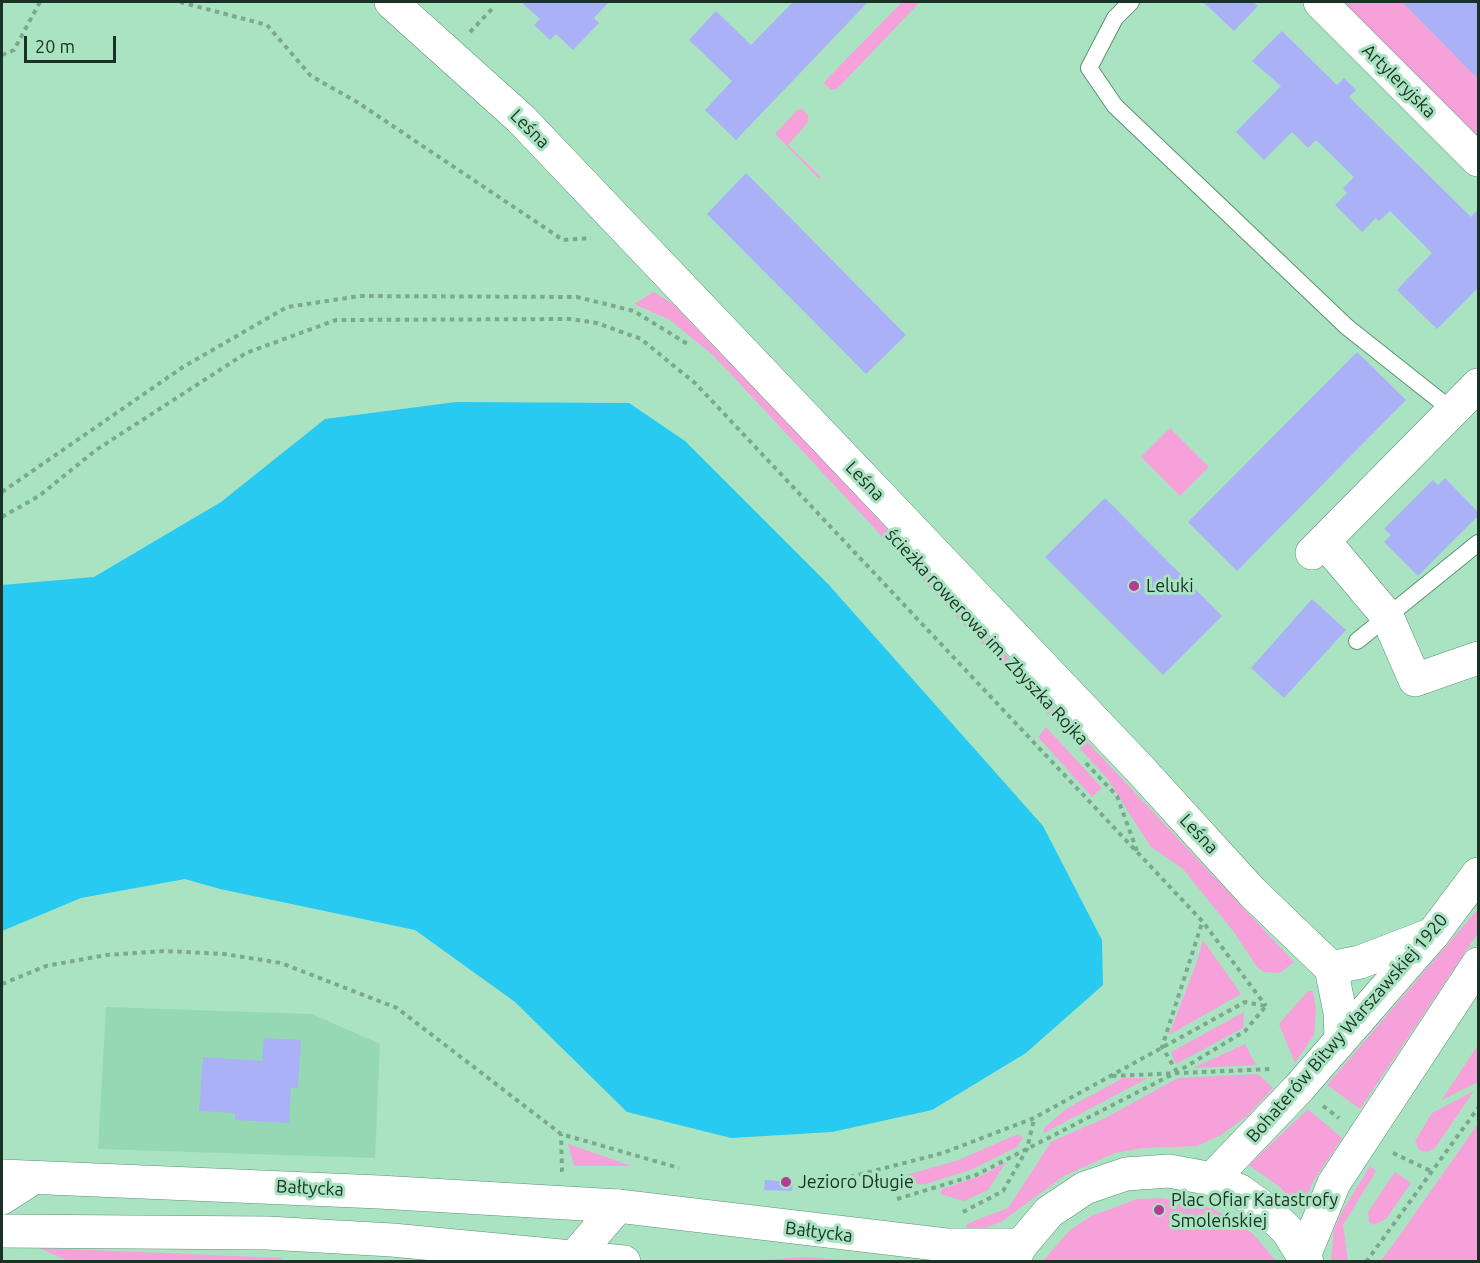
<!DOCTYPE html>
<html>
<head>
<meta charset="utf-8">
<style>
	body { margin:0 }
	#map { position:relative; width:1480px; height:1263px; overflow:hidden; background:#aae3c2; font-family:Ubuntu,sans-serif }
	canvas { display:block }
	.frame { position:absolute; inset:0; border:3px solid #1a3125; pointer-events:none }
	.scale { position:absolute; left:24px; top:36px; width:92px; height:27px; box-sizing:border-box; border:3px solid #1a3125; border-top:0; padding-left:8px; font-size:18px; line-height:21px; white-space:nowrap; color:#1a3125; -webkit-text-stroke:4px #aae3c2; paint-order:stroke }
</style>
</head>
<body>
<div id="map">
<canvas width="1480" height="1263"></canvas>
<div class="frame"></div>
<div class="scale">20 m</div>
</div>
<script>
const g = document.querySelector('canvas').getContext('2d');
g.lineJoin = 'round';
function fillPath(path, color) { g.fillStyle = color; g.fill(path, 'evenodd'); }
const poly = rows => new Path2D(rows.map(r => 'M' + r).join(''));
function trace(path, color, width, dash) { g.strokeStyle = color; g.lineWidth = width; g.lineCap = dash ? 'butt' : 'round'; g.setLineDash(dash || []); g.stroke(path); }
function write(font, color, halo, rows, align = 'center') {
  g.font = font + ' Ubuntu,sans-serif'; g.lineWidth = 6; g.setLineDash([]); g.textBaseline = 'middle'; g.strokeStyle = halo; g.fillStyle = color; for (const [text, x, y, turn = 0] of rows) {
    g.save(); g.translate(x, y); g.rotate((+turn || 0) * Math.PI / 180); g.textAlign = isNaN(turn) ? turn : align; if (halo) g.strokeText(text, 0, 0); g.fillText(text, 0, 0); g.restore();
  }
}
const built = poly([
	[106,1007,312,1014,380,1044,375,1158,98,1149]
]);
const green = poly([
	[902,2,920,2,837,89,831,90,824,83,826,80],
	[1339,2,1402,2,1478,79,1478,139],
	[802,109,808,115,808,122,788,145,821,177,818,178,775,134,797,110],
	[654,292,673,304,813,450,1294,962,1280,973,1264,972,1257,967,1233,931,1183,869,1150,846,1107,778,714,356,670,320,634,304],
	[1170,428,1209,467,1180,496,1141,457],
	[1046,727,1102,788,1092,797,1038,737],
	[1478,909,1478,933,1360,1109,1327,1085],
	[1203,940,1241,994,1169,1035,1196,964],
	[1308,991,1313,991,1316,1011,1314,1035,1295,1063,1279,1024],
	[1244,1012,1243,1028,1176,1064,1171,1052],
	[1245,1044,1256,1065,1193,1068],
	[1478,1045,1478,1082,1440,1101,1441,1101],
	[1258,1074,1273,1088,1247,1116,1221,1135,1197,1146,1143,1148,1115,1153,1064,1176,1001,1222,984,1228,966,1228,966,1225,976,1220,1008,1208,1051,1142,1105,1118,1178,1078],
	[1123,1078,1148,1078,1044,1133,1044,1128,1066,1109],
	[1474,1091,1435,1148,1427,1152,1419,1150,1415,1141,1432,1113],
	[1308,1109,1342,1138,1314,1180,1300,1210,1281,1188,1249,1165],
	[1478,1124,1478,1261,1381,1261,1402,1232],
	[1018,1134,1023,1138,1017,1147,973,1169,926,1184,911,1185,888,1180,956,1161],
	[568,1144,632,1166,574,1166],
	[1006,1162,988,1190,964,1201,940,1194,942,1189,981,1176],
	[1370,1166,1376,1171,1343,1225,1348,1261,1331,1261,1334,1229,1343,1210],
	[1395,1172,1411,1183,1386,1219,1373,1225,1369,1222,1368,1212],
	[1162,1198,1211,1208,1233,1219,1253,1234,1276,1261,1043,1261,1070,1230,1091,1216,1137,1199],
	[39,1248,284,1258,274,1262,89,1261,66,1260],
	[805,1257,861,1261,760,1260]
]);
const water = poly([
	[456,402,629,403,685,441,829,585,1043,826,1102,940,1103,985,1026,1053,932,1110,832,1132,731,1138,627,1112,515,1002,415,930,220,889,185,879,81,898,2,931,2,585,94,577,221,502,325,419]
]);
const building = poly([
	[521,2,609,2,594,18,599,23,573,50,556,34,550,40,534,25,540,19],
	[793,2,868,2,736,140,705,110,732,81,689,40,716,11,751,45],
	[1203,2,1253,2,1258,6,1234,31],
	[1402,2,1478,2,1478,79],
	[1282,31,1337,85,1344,78,1356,90,1349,97,1471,217,1478,209,1478,288,1437,329,1397,290,1432,253,1390,211,1379,221,1376,218,1362,232,1335,205,1347,193,1343,188,1354,177,1316,140,1308,148,1292,132,1264,160,1236,132,1281,86,1252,61],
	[746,173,906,335,866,374,707,214],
	[1357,352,1406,400,1237,571,1188,522],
	[1445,478,1478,512,1478,516,1418,576,1384,542,1391,535,1384,529,1433,480,1438,485],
	[1105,498,1222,616,1163,675,1045,557],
	[1312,599,1346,630,1284,698,1251,668],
	[264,1038,301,1040,298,1088,291,1088,289,1123,235,1120,235,1113,199,1111,203,1057,262,1061],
	[765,1180,793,1182,792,1191,764,1190]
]);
const path = poly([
	[180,2,267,25,311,76,357,102,563,240,591,238],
	[470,32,492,9],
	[2,55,14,50,40,2],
	[2,492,183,367,287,307,360,296,577,297,634,311,689,345],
	[2,517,39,496,96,450,246,353,336,320,571,319,597,323,641,339,696,384,1203,922,1266,1006],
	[1086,763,1117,796,1137,851],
	[2,984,46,966,106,955,165,951,224,954,281,963,397,1008,561,1134,679,1168],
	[1177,1072,1162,1047,1202,923],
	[1112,1076,1272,1069],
	[1323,1106,1339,1118],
	[1393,1153,1433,1172],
	[560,1170,562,1170,561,1134],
	[850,1177,943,1153,1034,1118,1245,1002,1265,1006],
	[897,1199,976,1175,1177,1072,1245,1031,1265,1007],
	[963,1212,1003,1191,1027,1149,1034,1119],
	[1366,1262,1478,1108]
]);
const service = poly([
	[1131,2,1115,18,1089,68,1115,106,1347,327,1453,411],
	[1357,641,1478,543]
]);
const minor = poly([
	[391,2,521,119,1139,768,1252,892,1331,968,1340,1012,1341,1039],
	[1320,2,1478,160],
	[1324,541,1387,616,1415,680,1478,658],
	[1312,553,1478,385],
	[1331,968,1360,962,1433,934],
	[2,1198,33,1178],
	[570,1262,618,1206]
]);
const secondary = poly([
	[2,1176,379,1192,618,1206,946,1245,1021,1245],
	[1212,1179,1299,1088,1433,934,1478,874],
	[2,1231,267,1233,392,1240,624,1262],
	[1304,1256,1334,1183,1478,964],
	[1012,1262,1021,1245,1049,1212,1085,1188,1126,1174,1169,1171,1212,1179,1240,1191,1265,1209,1287,1230,1307,1262]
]);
const markers = [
	[1134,586,6,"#b33d94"],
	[786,1182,6,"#b33d94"],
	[1159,1210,6,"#b33d94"]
];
const streetNames = [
	["Artyleryjska",1399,81,45],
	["Leśna",530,129,45],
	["Leśna",865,481,46],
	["ścieżka rowerowa im. Zbyszka Rojka",987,637,47],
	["Leśna",1199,834,47],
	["Bohaterów Bitwy Warszawskiej 1920",1347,1028,-49],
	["Bałtycka",310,1188,3],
	["Bałtycka",819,1232,7]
];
const poiNames = [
	["Leluki",1146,586],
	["Jezioro Długie",798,1182],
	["Plac Ofiar Katastrofy",1171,1200],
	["Smoleńskiej",1171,1221]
];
fillPath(built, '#97d8b4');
fillPath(green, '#f7a1db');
fillPath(water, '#29caf1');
fillPath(building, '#aab1f7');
trace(service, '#5b9274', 18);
trace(minor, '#5b9274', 34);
trace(secondary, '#5b9274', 34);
trace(path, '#7ba98f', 4, [4.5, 4.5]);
trace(service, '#fff', 16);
trace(minor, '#fff', 33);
trace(secondary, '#fff', 33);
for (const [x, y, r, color] of markers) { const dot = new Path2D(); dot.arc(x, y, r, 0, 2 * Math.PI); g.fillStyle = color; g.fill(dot); trace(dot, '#aae3c2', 2); }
write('18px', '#1a3125', '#aae3c2', streetNames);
write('18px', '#1a3125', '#aae3c2', poiNames, 'left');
</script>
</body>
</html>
